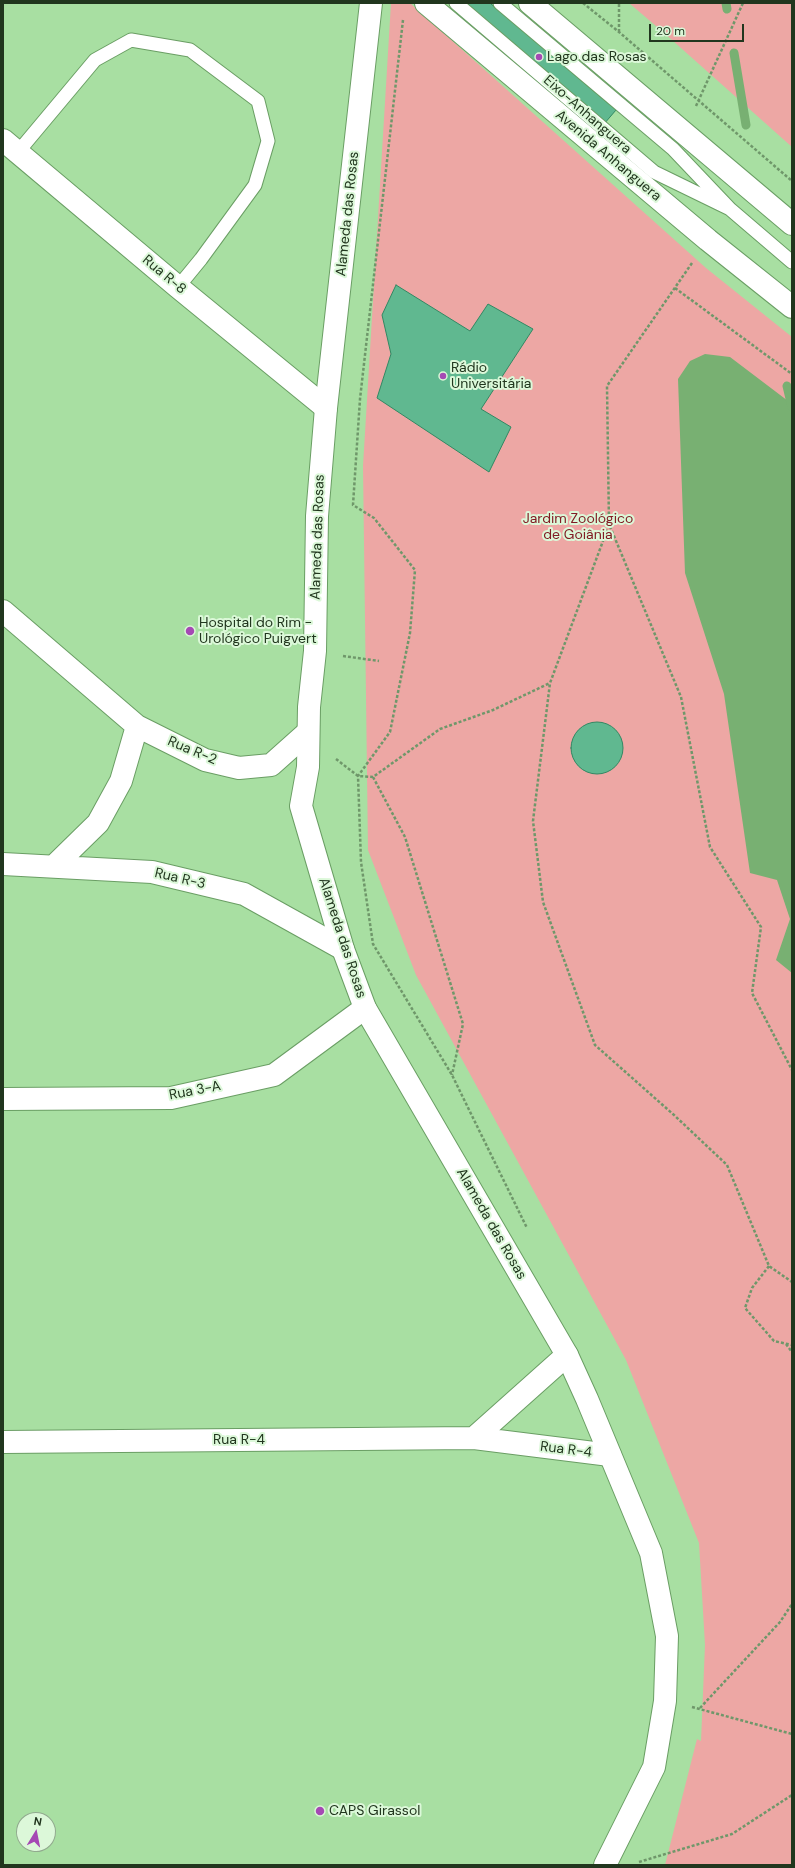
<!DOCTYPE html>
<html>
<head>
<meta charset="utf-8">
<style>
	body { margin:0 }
	#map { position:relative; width:795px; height:1868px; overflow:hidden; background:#a8dfa2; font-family:"DM Sans",sans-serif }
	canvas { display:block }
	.frame { position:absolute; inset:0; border:4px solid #21361e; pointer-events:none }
	.north { position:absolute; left:16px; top:1812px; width:40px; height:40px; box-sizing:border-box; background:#dcf8d9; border:1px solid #91aa8e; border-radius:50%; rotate:10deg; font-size:11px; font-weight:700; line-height:16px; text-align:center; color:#21361e }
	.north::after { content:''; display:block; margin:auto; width:14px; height:18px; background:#a549b4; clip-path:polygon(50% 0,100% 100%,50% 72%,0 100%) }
	.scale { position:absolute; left:649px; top:24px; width:95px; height:18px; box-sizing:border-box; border:2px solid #21361e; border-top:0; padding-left:5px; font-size:12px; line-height:14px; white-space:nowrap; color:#21361e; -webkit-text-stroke:3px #dcf8d9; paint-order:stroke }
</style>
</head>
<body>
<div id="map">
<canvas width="795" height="1868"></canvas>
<div class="frame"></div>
<div class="north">N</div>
<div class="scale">20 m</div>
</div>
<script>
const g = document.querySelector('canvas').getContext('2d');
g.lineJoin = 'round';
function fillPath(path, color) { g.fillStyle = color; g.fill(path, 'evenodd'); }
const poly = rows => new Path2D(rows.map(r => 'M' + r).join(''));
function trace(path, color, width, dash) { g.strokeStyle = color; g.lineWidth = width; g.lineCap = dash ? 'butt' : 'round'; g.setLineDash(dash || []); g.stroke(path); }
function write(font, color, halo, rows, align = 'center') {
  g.font = font + ' "DM Sans",sans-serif'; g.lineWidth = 4; g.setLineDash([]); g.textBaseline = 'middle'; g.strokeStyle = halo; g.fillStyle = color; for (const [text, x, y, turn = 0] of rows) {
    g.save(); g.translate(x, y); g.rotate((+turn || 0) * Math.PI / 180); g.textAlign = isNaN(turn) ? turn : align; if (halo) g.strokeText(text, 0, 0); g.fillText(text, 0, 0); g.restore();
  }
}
const green = poly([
	[391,3,410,3,706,268,792,337,792,1865,665,1865,697,1739,701,1741,705,1645,699,1543,626,1360,416,975,368,850,363,466],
	[629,3,792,3,792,147,663,32]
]);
const water = poly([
	[705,354,730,357,792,404,792,973,776,960,790,919,777,880,750,873,724,694,685,573,678,379,690,361]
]);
const stream = poly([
	[726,3,727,9],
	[734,53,746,125],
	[787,386,792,407]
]);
const building = poly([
	[462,3,490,3,616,110,604,124,462,3],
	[396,285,470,331,488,304,533,329,481,409,511,427,489,472,377,398,391,354,382,315,396,285],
	'571 748a26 26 0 1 1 52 0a26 26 0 1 1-52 0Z'
]);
const path = poly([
	[583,3,619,32,792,181],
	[403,20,360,399,353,505,374,518,415,570,410,633,390,732,358,776,361,862,373,944,452,1075,527,1228],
	[619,32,619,3],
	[696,106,743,3],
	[692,263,607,386,609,524,681,697,710,847,761,927,752,993,792,1070],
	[675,288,792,374],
	[609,525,550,683,533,821,543,902,595,1045,674,1115,727,1165,769,1266,792,1282],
	[343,656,379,661],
	[336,759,358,776,373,777,440,729,493,710,550,683],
	[373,777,405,837,463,1024,452,1075],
	[769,1266,752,1288,745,1308,774,1341,792,1345],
	[786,1344,792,1352],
	[692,1707,792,1734],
	[700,1708,780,1622,792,1604],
	[639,1862,732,1834,792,1795]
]);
const service = poly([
	[456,3,654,172,730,209,673,149,500,3],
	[18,152,95,60,131,40,190,50,258,101,268,141,255,185,201,259,178,287],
	[730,209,792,262]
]);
const minor = poly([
	[3,140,178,287,326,408],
	[3,611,137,726,205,760,239,768,271,765,308,732],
	[3,864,152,872,244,894,343,949],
	[54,866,98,823,121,781,137,726],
	[3,1099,171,1098,274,1075,365,1008],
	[474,1438,567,1355],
	[3,1442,474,1438,610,1455]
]);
const secondary = poly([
	[371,3,326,408,317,516,315,651,309,707,308,767,301,806,343,949,365,1008,567,1355,587,1399,651,1553,667,1636,665,1701,654,1767,605,1865]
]);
const primary = poly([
	[426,3,708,240,792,307],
	[530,3,792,224]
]);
const markers = [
	[539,57,4,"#a549b4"],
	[443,376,4,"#a549b4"],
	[190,631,5,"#a549b4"],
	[320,1811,5,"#a549b4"]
];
const poiNames = [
	["Lago das Rosas",547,57],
	["Rádio",451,368],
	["Universitária",451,384],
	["Hospital do Rim -",199,623],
	["Urológico Puigvert",199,639],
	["CAPS Girassol",329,1811]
];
const streetNames = [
	["Eixo-Anhanguera",587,115,41],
	["Avenida Anhanguera",608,156,40],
	["Alameda das Rosas",348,214,-84],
	["Rua R-8",164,275,40],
	["Alameda das Rosas",318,537,-88],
	["Rua R-2",192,751,23],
	["Rua R-3",180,879,13],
	["Alameda das Rosas",342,938,72],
	["Rua 3-A",195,1091,-11],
	["Alameda das Rosas",491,1224,60],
	["Rua R-4",239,1440],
	["Rua R-4",566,1450,7]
];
const parkNames = [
	["Jardim Zoológico",578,519],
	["de Goiânia",578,535]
];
fillPath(green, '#eda7a4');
fillPath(water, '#78b072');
trace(stream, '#78b072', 9);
fillPath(building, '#60b890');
trace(building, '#328863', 1);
trace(service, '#6a9e64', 15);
trace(minor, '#6a9e64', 24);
trace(secondary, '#6a9e64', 24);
trace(primary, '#6a9e64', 24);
trace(path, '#6f976a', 2.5, [3, 2]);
trace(service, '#fff', 13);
trace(minor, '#fff', 22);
trace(secondary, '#fff', 22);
trace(primary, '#fff', 22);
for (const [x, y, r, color] of markers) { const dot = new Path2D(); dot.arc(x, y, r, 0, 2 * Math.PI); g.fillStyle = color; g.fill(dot); trace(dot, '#dcf8d9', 1.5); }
write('14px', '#21361e', '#dcf8d9', poiNames, 'left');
write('14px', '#21361e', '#dcf8d9', streetNames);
write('14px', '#811c24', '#dcf8d9', parkNames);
</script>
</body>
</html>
